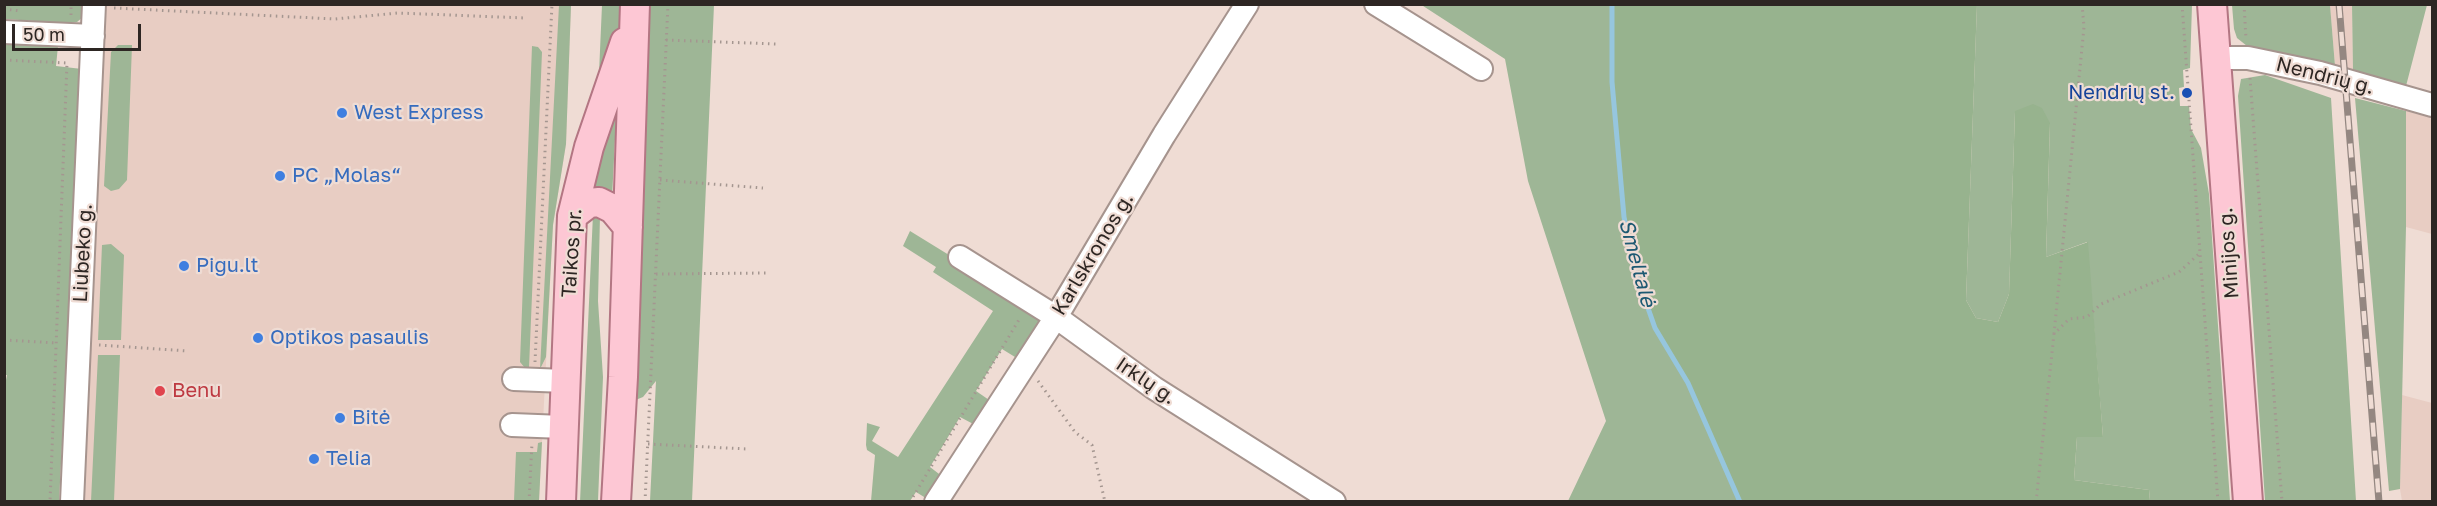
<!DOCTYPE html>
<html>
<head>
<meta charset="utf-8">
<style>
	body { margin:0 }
	#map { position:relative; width:2437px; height:506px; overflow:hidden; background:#efdcd4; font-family:"Golos Text",sans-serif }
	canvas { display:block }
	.frame { position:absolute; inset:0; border:6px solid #2d2623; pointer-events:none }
	.scale { position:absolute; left:12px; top:24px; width:129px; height:27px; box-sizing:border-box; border:3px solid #2d2623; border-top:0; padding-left:8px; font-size:18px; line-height:21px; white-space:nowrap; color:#2d2623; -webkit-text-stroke:4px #efdcd4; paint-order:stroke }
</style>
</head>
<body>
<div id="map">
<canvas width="2437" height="506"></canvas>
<div class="frame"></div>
<div class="scale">50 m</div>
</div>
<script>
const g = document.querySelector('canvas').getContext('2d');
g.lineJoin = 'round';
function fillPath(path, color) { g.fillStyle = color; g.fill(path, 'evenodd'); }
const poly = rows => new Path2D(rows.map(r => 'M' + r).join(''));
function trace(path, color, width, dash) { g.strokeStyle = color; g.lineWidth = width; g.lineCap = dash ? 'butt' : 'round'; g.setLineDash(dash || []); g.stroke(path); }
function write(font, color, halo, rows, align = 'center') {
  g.font = font + ' "Golos Text",sans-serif'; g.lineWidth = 4.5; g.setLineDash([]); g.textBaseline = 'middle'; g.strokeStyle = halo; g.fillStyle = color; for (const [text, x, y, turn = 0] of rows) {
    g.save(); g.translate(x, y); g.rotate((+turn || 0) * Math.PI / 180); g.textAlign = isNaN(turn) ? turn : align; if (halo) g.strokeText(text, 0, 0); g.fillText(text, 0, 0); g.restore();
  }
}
const built = poly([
	[105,5,571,5,566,144,553,225,539,501,84,502],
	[2330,5,2352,5,2353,71,2335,66],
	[2406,111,2432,118,2432,234,2406,227],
	[2402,395,2432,403,2432,501,2402,501,2400,489]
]);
const green = poly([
	[1420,4,1612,5,1612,82,1624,217,1636,274,1655,328,1688,383,1740,501,1568,501,1606,421,1528,181,1505,59],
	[4,5,83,5,83,17,77,22,64,23,5,19],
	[559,5,571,5,566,144,553,225,546,357,540,369],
	[602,5,621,5,619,41,598,96],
	[650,5,714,5,692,501,650,501,656,381,643,397,633,401],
	[1977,5,2192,5,2190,68,2183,70,2184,87,2179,88,2180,106,2189,106,2191,129,2201,148,2209,194,2230,501,2150,501,2149,490,2074,480,2077,437,2103,437,2087,242,2046,257,2050,124,2015,112,2009,294,1998,322,1976,318,1966,300],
	[2232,5,2330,5,2335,66,2247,46,2237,38,2234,29],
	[2352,5,2427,5,2406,86,2353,71],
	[5,43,58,46,56,66,82,69,59,501,6,501,5,498,4,390,7,375,4,375],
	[118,45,132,45,127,180,119,189,111,191,104,186,111,52],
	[532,46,538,47,542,52,529,368,525,368,520,362],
	[2265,75,2331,98,2356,501,2265,501,2238,96,2241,79],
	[2355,98,2406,111,2406,227,2400,489,2389,491],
	[617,100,612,198,593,194,597,153],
	[593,214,600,216,598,301,603,377,598,501,580,502],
	[910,231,1040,311,1044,319,1021,355,1015,357,1002,349,976,391,992,402,977,426,960,417,930,467,943,477,929,500,916,492,910,501,871,501,875,455,867,450,866,445,867,423,880,427,872,441,898,457,993,311,933,272,936,267,903,246],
	[111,244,124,255,121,340,98,340,102,245],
	[98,355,120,355,114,501,91,501],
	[542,442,539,501,514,501,516,452,537,452,538,443]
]);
const forest = poly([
	[1612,5,1977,5,1966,300,1976,318,1998,322,2009,294,2015,111,2033,104,2042,108,2050,123,2046,257,2088,242,2103,437,2077,437,2074,480,2149,490,2150,501,1740,501,1688,383,1655,328,1636,274,1624,217,1612,82]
]);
const stream = poly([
	[1612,4,1612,82,1624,217,1636,274,1655,328,1688,383,1740,502]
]);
const path = poly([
	[2182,4,2218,502],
	[2244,4,2246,39],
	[114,8,335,19,398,13,526,18],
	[4,9,21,11],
	[71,15,71,4],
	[666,40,776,44],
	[4,60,67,63,50,502],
	[2250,78,2282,502],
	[660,180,763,188],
	[656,274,767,273],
	[2054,334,2084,27,2082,4],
	[4,340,57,343],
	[99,345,188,351],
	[535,362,552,4],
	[1038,381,1075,432,1092,445,1105,502],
	[648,444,747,449],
	[529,502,532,443],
	[645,502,668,4],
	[910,502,1020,318],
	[2036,502,2054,334,2069,319,2087,317,2101,304,2179,272,2200,253]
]);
const minor = poly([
	[1376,4,1481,69],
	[4,32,93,36],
	[2216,58,2248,58,2320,73,2432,105],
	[960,257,1056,317,1154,388,1334,502],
	[514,379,565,381],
	[512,425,563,427],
	[72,502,94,4],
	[936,502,1056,317,1164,135,1247,4]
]);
const major = poly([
	[2212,4,2248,502],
	[572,216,589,203,599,202,613,209,628,227],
	[561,502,572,216,589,147,625,42],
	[616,502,623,377,635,4]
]);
const rail = poly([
	[2339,4,2379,502]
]);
const markers = [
	[2187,93,6,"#1a4fb4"],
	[342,113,6,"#3f7fe0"],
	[280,176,6,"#3f7fe0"],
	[184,266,6,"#3f7fe0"],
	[258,338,6,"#3f7fe0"],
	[160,391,6,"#e0444e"],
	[340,418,6,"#3f7fe0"],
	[314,459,6,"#3f7fe0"]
];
const streetNames = [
	["Nendrių g.",2325,76,14],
	["Liubeko g.",83,253,-87],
	["Taikos pr.",572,253,-86],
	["Minijos g.",2229,253,-94],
	["Karlskronos g.",1093,254,-59],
	["Irklų g.",1146,381,34]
];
const transitNames = [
	["Nendrių st.",2175,93]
];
const shopNames = [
	["West Express",354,113],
	["PC „Molas“",292,176],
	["Pigu.lt",196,266],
	["Optikos pasaulis",270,338],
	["Bitė",352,418],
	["Telia",326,459]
];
const healthNames = [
	["Benu",172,391]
];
const waterNames = [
	["Smeltalė",1637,263,75]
];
fillPath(built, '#e8cdc3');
fillPath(green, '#9eb696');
fillPath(forest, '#97b38e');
trace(stream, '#96c6de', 5);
trace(minor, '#a6948e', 26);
trace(major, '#b37683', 32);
trace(path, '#a49690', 3, [1.5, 4.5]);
trace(minor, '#fff', 22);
trace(major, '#fdc7d4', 28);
trace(rail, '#948781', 7);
trace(rail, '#efdcd4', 4.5, [14]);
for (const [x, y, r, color] of markers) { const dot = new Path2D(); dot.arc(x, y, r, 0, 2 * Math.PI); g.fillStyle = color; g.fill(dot); trace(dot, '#efdcd4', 2); }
write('20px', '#2d2623', '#efdcd4', streetNames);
write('20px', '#164399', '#efdcd4', transitNames, 'right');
write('20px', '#366cbe', '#efdcd4', shopNames, 'left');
write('20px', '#be3a42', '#efdcd4', healthNames, 'left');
write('italic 21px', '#1d5972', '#efdcd4', waterNames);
</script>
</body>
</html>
